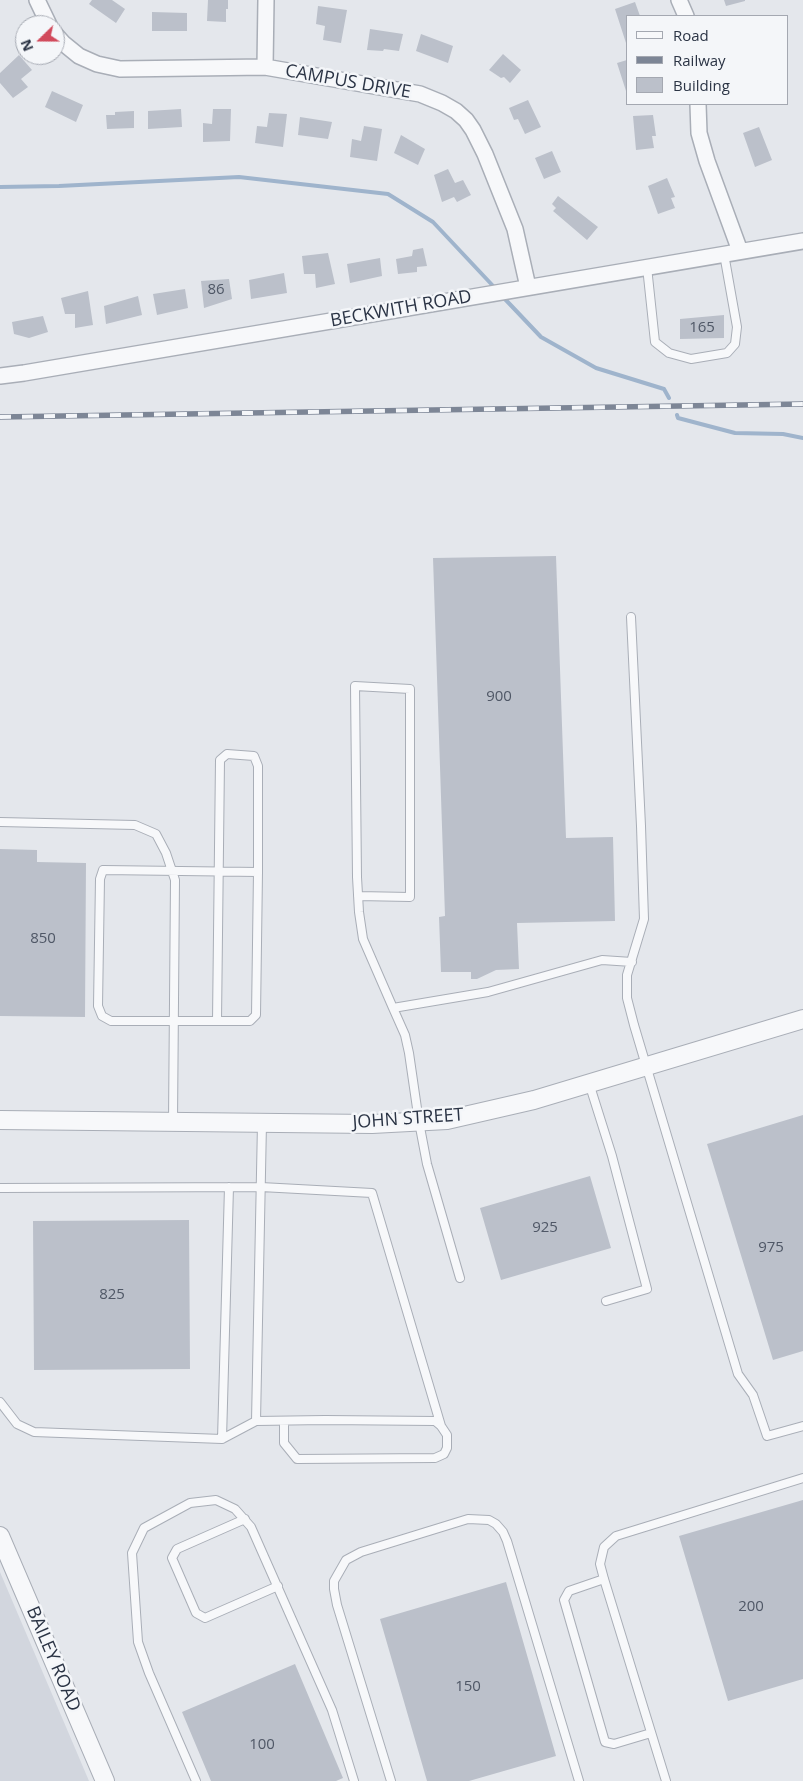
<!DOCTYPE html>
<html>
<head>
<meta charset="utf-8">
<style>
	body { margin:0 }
	#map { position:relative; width:803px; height:1781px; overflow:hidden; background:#e4e7ec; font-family:"Open Sans",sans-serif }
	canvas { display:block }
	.legend { position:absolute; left:626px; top:15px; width:162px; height:90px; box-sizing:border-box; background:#f4f6f9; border:1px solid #a4a8b1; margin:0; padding:6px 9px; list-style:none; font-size:15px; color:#2b3445 }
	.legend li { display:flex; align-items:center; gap:10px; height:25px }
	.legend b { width:25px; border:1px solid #a4a8b1 }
	.north { position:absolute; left:15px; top:15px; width:50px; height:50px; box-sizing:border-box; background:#f4f6f9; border:1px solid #a4a8b1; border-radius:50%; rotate:248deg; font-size:14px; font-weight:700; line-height:20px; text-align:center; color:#2b3445 }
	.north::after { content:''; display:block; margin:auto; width:18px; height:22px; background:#d1495b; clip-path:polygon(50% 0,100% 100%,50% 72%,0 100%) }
</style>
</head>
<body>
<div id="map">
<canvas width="803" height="1781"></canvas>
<ul class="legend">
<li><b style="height:6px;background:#f7f8fa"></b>Road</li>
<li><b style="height:6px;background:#7d8696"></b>Railway</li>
<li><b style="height:14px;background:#bbc0ca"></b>Building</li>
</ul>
<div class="north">N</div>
</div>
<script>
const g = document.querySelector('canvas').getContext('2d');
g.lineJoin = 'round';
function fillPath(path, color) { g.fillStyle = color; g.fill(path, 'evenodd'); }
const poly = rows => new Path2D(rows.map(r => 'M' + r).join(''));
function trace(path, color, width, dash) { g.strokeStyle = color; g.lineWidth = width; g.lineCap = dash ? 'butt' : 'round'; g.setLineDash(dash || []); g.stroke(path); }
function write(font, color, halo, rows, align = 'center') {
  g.font = font + ' "Open Sans",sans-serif'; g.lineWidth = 5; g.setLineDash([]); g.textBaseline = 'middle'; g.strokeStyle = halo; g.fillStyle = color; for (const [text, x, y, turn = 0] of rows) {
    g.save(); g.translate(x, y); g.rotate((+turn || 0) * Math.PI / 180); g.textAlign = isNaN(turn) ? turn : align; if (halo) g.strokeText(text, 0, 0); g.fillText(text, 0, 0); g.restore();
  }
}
const built = poly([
	[0,1572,89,1781,0,1781]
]);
const stream = poly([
	[0,187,59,186,239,177,388,194,433,222,495,288],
	[503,297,541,337,596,368,664,389,669,398],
	[677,415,678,418,735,433,783,434,803,438]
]);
const building = poly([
	[92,0,112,0,125,9,116,23,89,4],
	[208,0,228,0,228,9,226,9,226,22,207,21],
	[724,0,745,0,745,1,726,6],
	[635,2,640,16,627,16,626,43,615,9],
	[318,6,347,10,341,43,323,40,325,26,316,24],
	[152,12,187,13,187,31,152,31],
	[370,29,403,34,399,51,384,49,383,51,367,50],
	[421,34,453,46,448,63,416,51],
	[503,54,521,70,510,83,504,77,501,78,489,70],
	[19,55,32,70,21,79,28,87,13,98,0,83,0,73],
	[627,60,627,91,626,91,617,63],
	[52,91,83,105,76,122,45,107],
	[528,100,541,127,525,134,518,119,514,120,509,108],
	[181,109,182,127,148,129,148,111],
	[213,109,231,109,230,141,203,142,203,123,212,124],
	[134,111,134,128,107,129,106,115,115,115,115,112],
	[269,113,287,114,283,147,255,143,257,126,267,127],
	[653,115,656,136,652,136,654,148,636,150,633,116],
	[300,117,332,122,328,139,298,135],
	[364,126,382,129,377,161,350,157,352,139,361,141],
	[759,127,772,160,755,167,743,133],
	[401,135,425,149,418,165,394,153],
	[552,151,561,172,544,179,535,158],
	[448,169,455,183,463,180,471,195,457,202,454,197,442,202,434,175],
	[667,178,675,197,671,198,675,208,658,214,648,186],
	[558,196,598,227,587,240,553,211,556,208,552,204],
	[423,248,427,266,417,267,417,272,398,274,396,259,412,256,413,250],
	[328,253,335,284,316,288,315,274,304,274,302,256],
	[380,258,382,276,350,283,347,264],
	[284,273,287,293,251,299,249,280],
	[229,279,232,299,204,308,201,281],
	[185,289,188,308,157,315,153,294],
	[88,291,93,325,75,328,75,314,65,314,61,298],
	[138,296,142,315,106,324,104,306],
	[724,315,724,338,680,339,680,319],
	[43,316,48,332,29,338,14,334,12,322],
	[556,556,566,838,613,837,615,921,517,923,519,969,496,970,477,979,471,979,471,972,441,972,439,917,445,916,433,558],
	[0,849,37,850,37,862,86,863,85,1017,0,1016],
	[803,1115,803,1351,773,1360,707,1144],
	[590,1176,611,1248,501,1280,480,1208],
	[189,1220,190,1369,34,1370,33,1221],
	[803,1500,803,1679,728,1701,679,1536],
	[506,1582,556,1756,469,1781,427,1781,380,1619],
	[295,1664,343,1778,336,1781,211,1781,182,1712]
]);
const service = poly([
	[647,267,655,342,669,353,691,359,727,353,735,344,737,327,724,254],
	[631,617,641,826,644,919,627,975,627,998,634,1025,738,1374,753,1395,767,1436,803,1426],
	[0,822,135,825,156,834,166,853,175,880,173,1122],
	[103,870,258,872,256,1015,250,1021,111,1021,102,1016,98,1006,100,879,103,870],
	[358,896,410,897,410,689,355,686,357,877,359,912,363,939,393,1008],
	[217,1021,220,760,227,754,254,756,258,766,258,872],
	[589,1083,612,1156,647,1289,606,1301],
	[0,1188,261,1187,372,1193,441,1426],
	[460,1278,427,1164,419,1122,409,1053,405,1035,393,1008,488,992,602,960,632,962],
	[0,1402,17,1424,34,1432,222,1439,256,1421,262,1123],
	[256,1421,325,1420,435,1421,441,1426,447,1435,447,1448,444,1454,435,1458,297,1459,284,1443,284,1421],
	[222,1439,229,1187],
	[245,1519,177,1549,172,1558,196,1613,205,1618,278,1586],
	[604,1579,569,1591,564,1600,605,1742,614,1744,651,1733],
	[196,1781,149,1673,138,1642,132,1553,144,1528,190,1503,216,1500,235,1509,251,1527,332,1710,354,1781],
	[391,1781,337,1605,334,1589,334,1581,346,1560,361,1552,468,1519,489,1520,496,1524,503,1532,507,1541,579,1781],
	[666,1781,604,1579,600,1564,604,1547,616,1536,803,1478]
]);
const minor = poly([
	[37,0,49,25],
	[679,0,686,16],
	[55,34,63,43,79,56,97,64,120,69,265,67,420,94,442,103,456,111,466,120,473,130,485,154,515,229,528,287],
	[265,67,266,0],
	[698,104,699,133,707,161,740,251],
	[0,376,24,373,803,241]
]);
const tertiary = poly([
	[0,1120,372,1124,447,1120,534,1100,803,1019],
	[0,1536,105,1781]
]);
const rail = poly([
	[0,417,803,404]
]);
const numberNames = [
	["86",216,290],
	["165",702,328],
	["900",499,697],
	["850",43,939],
	["925",545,1228],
	["975",771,1248],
	["825",112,1295],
	["200",751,1607],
	["150",468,1687],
	["100",262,1745]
];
const streetNames = [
	["CAMPUS DRIVE",348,82,10],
	["BECKWITH ROAD",401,309,-10],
	["JOHN STREET",408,1119,-4],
	["BAILEY ROAD",53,1659,67]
];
fillPath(built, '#d2d6de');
trace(stream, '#9fb4cc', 4);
fillPath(building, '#bbc0ca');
trace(service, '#a9aeb7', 10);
trace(minor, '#a9aeb7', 18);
trace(tertiary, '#a9aeb7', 20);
trace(service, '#f7f8fa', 8);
trace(minor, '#f7f8fa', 15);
trace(tertiary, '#f7f8fa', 18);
trace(rail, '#7d8696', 5.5);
trace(rail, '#f4f6f9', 4, [11]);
write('15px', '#4f5766', null, numberNames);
write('18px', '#2b3445', '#f4f6f9', streetNames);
</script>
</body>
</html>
